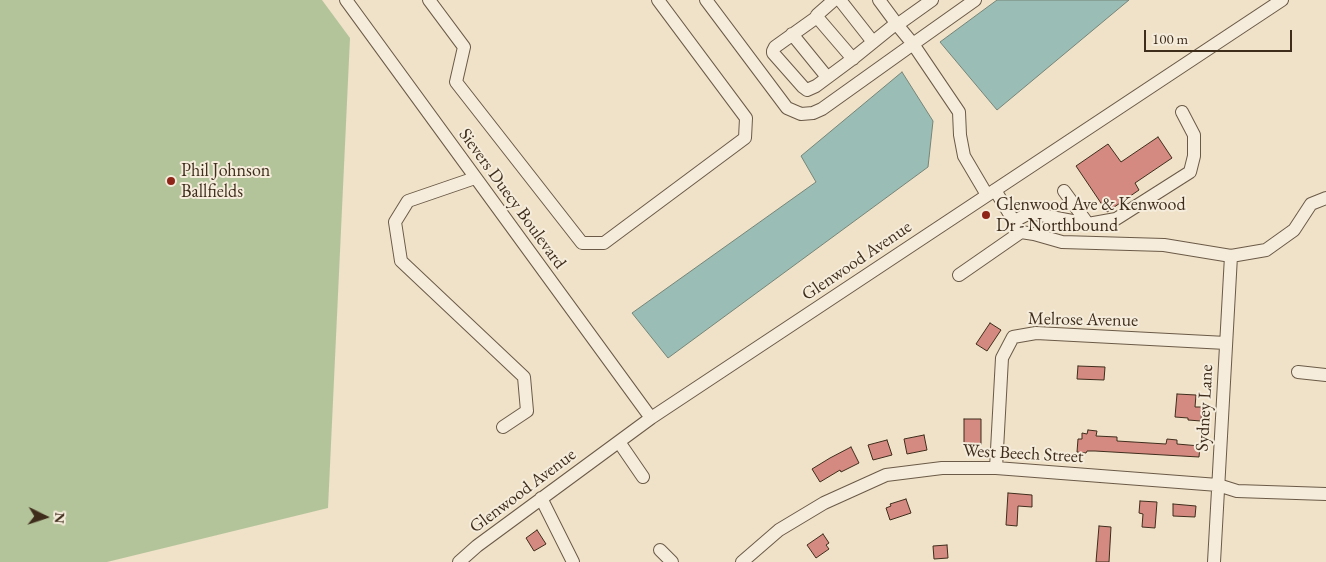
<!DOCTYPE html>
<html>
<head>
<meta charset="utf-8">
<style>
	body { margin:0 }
	#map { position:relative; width:1326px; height:562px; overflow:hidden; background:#efe2c8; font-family:"EB Garamond",serif }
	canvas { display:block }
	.north { position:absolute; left:20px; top:492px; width:50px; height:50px; -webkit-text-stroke:4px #f5ecdb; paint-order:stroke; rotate:94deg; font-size:14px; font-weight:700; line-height:20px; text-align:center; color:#3f2d1c }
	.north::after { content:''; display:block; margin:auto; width:18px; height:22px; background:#3f2d1c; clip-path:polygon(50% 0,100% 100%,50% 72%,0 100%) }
	.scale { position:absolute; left:1144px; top:30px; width:148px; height:22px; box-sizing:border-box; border:2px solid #3f2d1c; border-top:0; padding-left:6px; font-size:15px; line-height:18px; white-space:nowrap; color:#3f2d1c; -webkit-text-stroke:4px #f5ecdb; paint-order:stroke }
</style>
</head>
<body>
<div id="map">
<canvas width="1326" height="562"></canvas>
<div class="north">N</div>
<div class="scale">100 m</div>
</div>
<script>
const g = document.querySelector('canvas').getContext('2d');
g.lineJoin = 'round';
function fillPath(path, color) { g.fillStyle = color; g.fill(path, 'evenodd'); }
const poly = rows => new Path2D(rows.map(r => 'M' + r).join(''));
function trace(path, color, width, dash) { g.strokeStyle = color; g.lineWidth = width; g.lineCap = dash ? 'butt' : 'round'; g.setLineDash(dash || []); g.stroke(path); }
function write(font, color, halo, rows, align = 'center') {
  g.font = font + ' "EB Garamond",serif'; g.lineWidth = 4; g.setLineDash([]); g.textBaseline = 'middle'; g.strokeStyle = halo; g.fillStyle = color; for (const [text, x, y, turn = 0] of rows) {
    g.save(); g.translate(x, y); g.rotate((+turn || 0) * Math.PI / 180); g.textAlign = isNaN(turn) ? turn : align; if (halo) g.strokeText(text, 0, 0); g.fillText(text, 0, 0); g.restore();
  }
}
const green = poly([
	[0,0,322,0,350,38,328,508,107,562,0,562]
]);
const water = poly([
	[997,0,1129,0,997,110,940,42,997,0],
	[902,72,933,121,928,167,668,358,632,313,816,182,801,156,902,72]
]);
const building = poly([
	[1158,137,1172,158,1135,183,1139,190,1107,212,1076,166,1108,144,1121,162,1158,137],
	[990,323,1001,330,987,351,976,344,990,323],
	[1078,366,1105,367,1104,380,1077,379,1078,366],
	[1177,394,1196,395,1195,407,1202,407,1201,421,1188,420,1188,418,1175,417,1177,394],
	[964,419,981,419,981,445,964,445,964,419],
	[1088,430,1097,431,1096,436,1117,437,1117,441,1166,444,1167,439,1177,440,1177,444,1200,446,1199,457,1095,451,1087,451,1086,453,1077,452,1078,439,1082,439,1082,433,1087,434,1088,430],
	[924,435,927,450,907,454,904,439,924,435],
	[887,440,892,455,873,460,868,445,887,440],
	[851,447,859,463,841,472,840,470,820,482,812,469,830,458,851,447],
	[1008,493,1032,495,1032,507,1018,506,1017,526,1006,525,1008,493],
	[906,499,911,513,890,520,886,508,891,506,890,504,906,499],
	[1140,501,1157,502,1155,528,1142,527,1143,514,1139,513,1140,501],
	[1173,504,1196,506,1195,517,1173,516,1173,504],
	[1099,526,1111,527,1109,562,1096,562,1099,526],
	[537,530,546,544,534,551,526,538,537,530],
	[823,534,829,543,826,545,829,549,816,558,807,545,823,534],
	[947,545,948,558,934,559,933,546,947,545]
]);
const minor = poly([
	[346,0,651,418],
	[429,0,464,47,456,82,582,243,604,243,745,138,746,118,658,0],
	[706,0,787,108,801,114,813,113,822,109,913,44,959,112,960,135,964,156,987,195],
	[834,0,817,15,817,17,775,47,773,51,773,53,803,87,807,90,816,86,851,60,893,26,897,25,932,0],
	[840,0,873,42],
	[879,0,899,27,913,44,975,0],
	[817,17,853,59],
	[792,34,827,77],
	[475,178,408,201,395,222,401,261,524,377,527,411,503,427],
	[995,190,1018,228],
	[1064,191,1088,224],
	[1014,221,1030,213,1088,224,1116,219,1190,172,1194,156,1194,135,1182,112],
	[1021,232,1034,234,1062,242,1164,245,1231,256,1266,250,1294,230,1311,204,1326,198],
	[959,275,1021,232],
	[1298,372,1326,375],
	[619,442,643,477],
	[996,468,1002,358,1013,337,1036,333,1226,343],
	[541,498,573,562],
	[660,550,672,562],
	[459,562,477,546,651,418,1282,0],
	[742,562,779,530,824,503,886,475,942,468,996,468,1218,485,1237,491,1326,494],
	[1214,562,1231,256]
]);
const markers = [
	[171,181,5,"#8f2418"],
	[986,215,5,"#8f2418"]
];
const poiNames = [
	["Phil Johnson",181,171],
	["Ballfields",181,192],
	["Glenwood Ave & Kenwood",996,205],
	["Dr - Northbound",996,226]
];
const streetNames = [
	["Sievers Duecy Boulevard",512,199,54],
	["Glenwood Avenue",857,261,-34],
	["Melrose Avenue",1083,320,1],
	["Sydney Lane",1205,408,-87],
	["West Beech Street",1023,454,3],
	["Glenwood Avenue",523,491,-37]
];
fillPath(green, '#b4c49a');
fillPath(water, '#9abeb5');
trace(water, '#768478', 1);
fillPath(building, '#d48a81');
trace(building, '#3f2d1c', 1);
trace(minor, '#6b5a47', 14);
trace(minor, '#f5ecdb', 12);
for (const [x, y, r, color] of markers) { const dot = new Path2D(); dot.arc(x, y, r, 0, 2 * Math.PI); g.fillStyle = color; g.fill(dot); trace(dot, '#f5ecdb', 2); }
write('18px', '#3f2d1c', '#f5ecdb', poiNames, 'left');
write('18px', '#3f2d1c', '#f5ecdb', streetNames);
</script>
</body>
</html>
